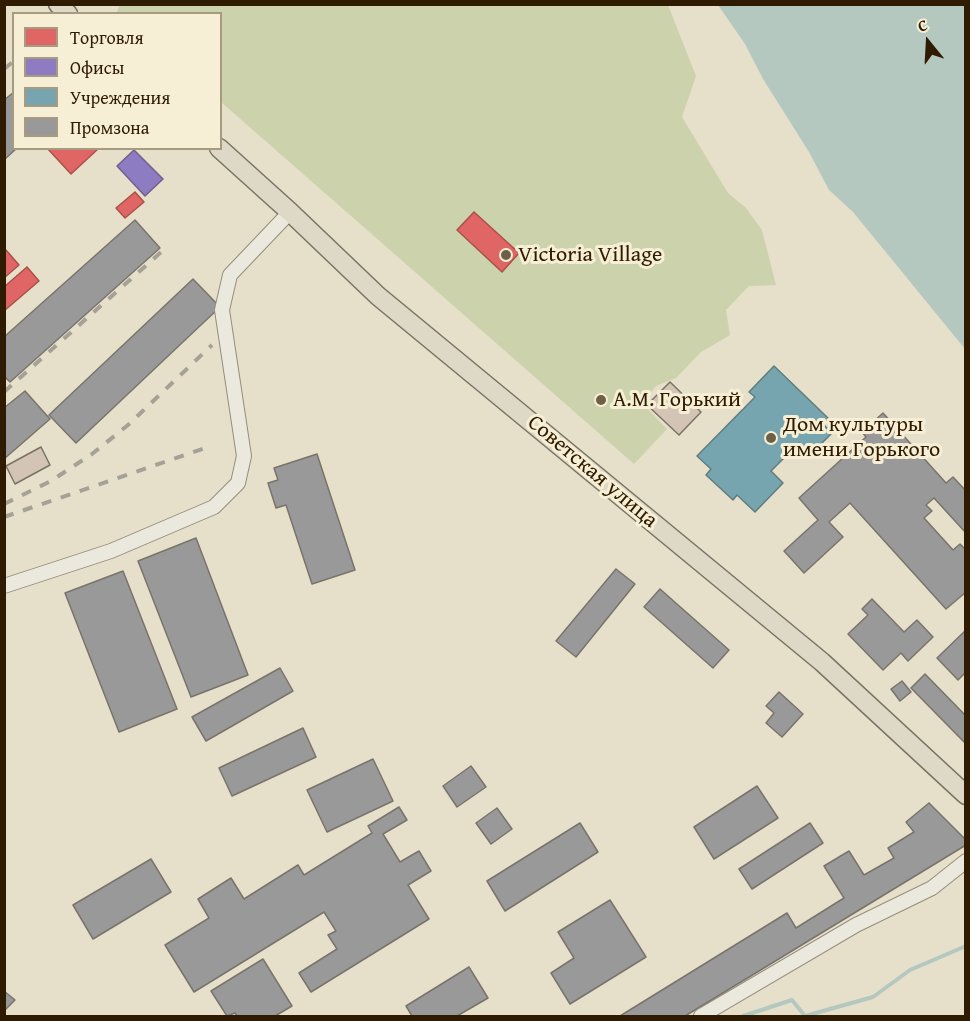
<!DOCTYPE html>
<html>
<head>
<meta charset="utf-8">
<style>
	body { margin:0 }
	#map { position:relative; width:970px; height:1021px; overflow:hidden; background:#e6e0ca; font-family:"Gentium Book Plus",serif }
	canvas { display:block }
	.frame { position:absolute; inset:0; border:6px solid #2e1b01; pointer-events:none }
	.legend { position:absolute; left:12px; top:12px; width:210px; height:138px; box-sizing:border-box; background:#f7efd5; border:2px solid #a79a80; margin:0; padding:8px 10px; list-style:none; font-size:18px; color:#2e1b01 }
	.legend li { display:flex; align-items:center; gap:12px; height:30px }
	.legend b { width:30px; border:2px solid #a79a80 }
	.north { position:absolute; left:898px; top:12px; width:60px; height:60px; -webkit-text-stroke:4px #f7efd5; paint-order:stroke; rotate:342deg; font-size:16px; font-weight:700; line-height:24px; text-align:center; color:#2e1b01 }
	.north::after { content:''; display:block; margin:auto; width:21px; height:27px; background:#2e1b01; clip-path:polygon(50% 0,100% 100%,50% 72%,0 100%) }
</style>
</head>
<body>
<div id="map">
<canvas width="970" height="1021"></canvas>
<div class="frame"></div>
<ul class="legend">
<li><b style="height:16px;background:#e06666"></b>Торговля</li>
<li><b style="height:16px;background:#8e7cc3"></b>Офисы</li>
<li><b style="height:16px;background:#76a5af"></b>Учреждения</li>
<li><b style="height:16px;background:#999"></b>Промзона</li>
</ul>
<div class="north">С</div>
</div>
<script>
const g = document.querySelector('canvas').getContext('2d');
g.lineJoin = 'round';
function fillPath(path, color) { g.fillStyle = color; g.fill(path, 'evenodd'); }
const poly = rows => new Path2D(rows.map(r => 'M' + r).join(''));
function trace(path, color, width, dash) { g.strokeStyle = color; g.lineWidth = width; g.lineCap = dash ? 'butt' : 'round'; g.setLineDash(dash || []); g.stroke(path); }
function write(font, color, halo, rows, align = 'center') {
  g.font = font + ' "Gentium Book Plus",serif'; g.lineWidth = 6; g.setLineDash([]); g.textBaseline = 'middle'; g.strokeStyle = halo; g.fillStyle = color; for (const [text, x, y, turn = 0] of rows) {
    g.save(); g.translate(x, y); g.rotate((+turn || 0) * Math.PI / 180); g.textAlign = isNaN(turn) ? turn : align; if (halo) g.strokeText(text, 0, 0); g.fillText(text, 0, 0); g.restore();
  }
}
const green = poly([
	[120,4,668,5,696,76,682,117,728,193,746,208,762,230,776,285,749,286,726,310,730,335,701,352,676,378,656,386,642,403,667,429,634,464,221,102,220,14,119,14,117,11]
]);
const water = poly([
	[718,5,965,5,965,349,853,212,829,190,809,152,763,79,745,44]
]);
const shops = poly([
	[47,148,97,148,98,149,71,174,47,148],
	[135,192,144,202,125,218,116,208,135,192],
	[474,212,519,253,502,272,457,230,474,212],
	[6,250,19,265,4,278,4,251,6,250],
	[27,267,39,281,4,311,4,287,27,267]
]);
const offices = poly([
	[134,150,163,179,145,196,117,166,134,150]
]);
const public = poly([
	[774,366,828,418,823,424,832,433,811,454,799,443,771,471,783,483,755,512,737,495,733,500,706,475,711,469,697,456,755,397,749,392,774,366]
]);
const industry = poly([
	[14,92,14,148,17,148,4,160,4,100,14,92],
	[135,220,160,248,10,382,4,376,4,337,135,220],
	[193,279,220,307,76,443,49,415,193,279],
	[25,391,50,419,4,459,4,408,25,391],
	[883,413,946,483,953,477,966,491,966,533,934,498,926,505,932,511,924,518,953,550,960,544,966,550,966,592,946,609,850,503,829,522,843,537,804,573,784,551,818,520,799,498,866,437,862,432,883,413],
	[317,454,355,570,312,584,286,505,276,508,268,483,278,480,274,468,317,454],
	[196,538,248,675,191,697,138,561,196,538],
	[616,569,635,584,576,657,556,641,616,569],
	[123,571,177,709,119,732,65,593,123,571],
	[660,589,729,650,713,668,644,607,660,589],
	[872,599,904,632,917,620,933,637,908,661,901,653,883,670,848,634,868,615,862,609,872,599],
	[966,630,966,672,958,680,937,658,966,630],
	[280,668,293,691,206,741,192,717,280,668],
	[925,674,966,716,966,744,911,688,925,674],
	[902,681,911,692,900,701,891,689,902,681],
	[779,692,803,714,782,737,766,723,774,713,766,706,779,692],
	[303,728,316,757,232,796,219,768,303,728],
	[373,759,393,801,327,832,307,790,373,759],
	[471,766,486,787,457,807,443,786,471,766],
	[757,786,778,818,714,859,694,827,757,786],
	[929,803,966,840,966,845,685,1016,620,1016,787,913,796,928,844,898,824,866,849,851,864,875,894,858,888,848,914,832,906,822,929,803],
	[399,807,407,820,383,834,400,862,419,851,431,871,408,885,429,919,311,992,299,973,337,949,328,935,336,931,324,912,194,992,165,945,209,918,198,899,231,878,244,899,298,865,304,875,372,833,368,826,399,807],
	[497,808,512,829,491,844,476,823,497,808],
	[580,823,598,852,505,911,487,881,580,823],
	[810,823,823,843,752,889,739,869,810,823],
	[151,859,171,892,93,939,73,905,151,859],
	[610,900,646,957,570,1004,551,973,574,958,558,932,610,900],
	[263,959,292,1006,275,1016,237,1016,235,1013,227,1016,211,991,263,959],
	[469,967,488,998,457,1016,412,1016,406,1006,469,967],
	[4,991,15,1000,4,1011,4,991]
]);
const stream = poly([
	[743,1016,792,1000,805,1016,873,997,910,970,966,946]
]);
const building = poly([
	[670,382,701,412,679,435,647,405,670,382],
	[41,447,50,465,15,484,6,466,41,447]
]);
const minor = poly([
	[4,586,111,551,214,507,238,483,244,456,222,310,230,275,290,212],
	[701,1016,856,925,932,888,966,861]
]);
const major = poly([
	[58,4,68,14],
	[219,148,290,212,378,296,822,662,966,795]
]);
const rail = poly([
	[4,69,14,61],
	[4,392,168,246],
	[4,504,51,481,92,454,128,425,212,345],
	[4,517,208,447]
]);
const markers = [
	[506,255,6,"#6e6047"],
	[601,400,6,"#6e6047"],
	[771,438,6,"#6e6047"]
];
const poiNames = [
	["Victoria Village",518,255],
	["А.М. Горький",613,400],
	["Дом культуры",783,425],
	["имени Горького",783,450]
];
const streetNames = [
	["Советская улица",592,472,40]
];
fillPath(green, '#ccd2ac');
fillPath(water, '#b4c8c0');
fillPath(shops, '#e06666');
trace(shops, '#ab5048', 1.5);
fillPath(offices, '#8e7cc3');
trace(offices, '#715f89', 1.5);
fillPath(public, '#76a5af');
trace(public, '#607c7b', 1.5);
fillPath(industry, '#999');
trace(industry, '#79736b', 1.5);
trace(stream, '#b4c8c0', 4);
fillPath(building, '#d3c4b6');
trace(building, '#797364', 1.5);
trace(minor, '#948e7e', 16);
trace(major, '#797364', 21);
trace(minor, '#ebe8dd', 14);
trace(major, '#ded8c7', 18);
trace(rail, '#a5a196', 4, [10, 10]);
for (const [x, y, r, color] of markers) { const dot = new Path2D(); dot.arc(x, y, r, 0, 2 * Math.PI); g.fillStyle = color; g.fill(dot); trace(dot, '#f7efd5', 2); }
write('22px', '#2e1b01', '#f7efd5', poiNames, 'left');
write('22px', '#2e1b01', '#f7efd5', streetNames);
</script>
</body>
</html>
